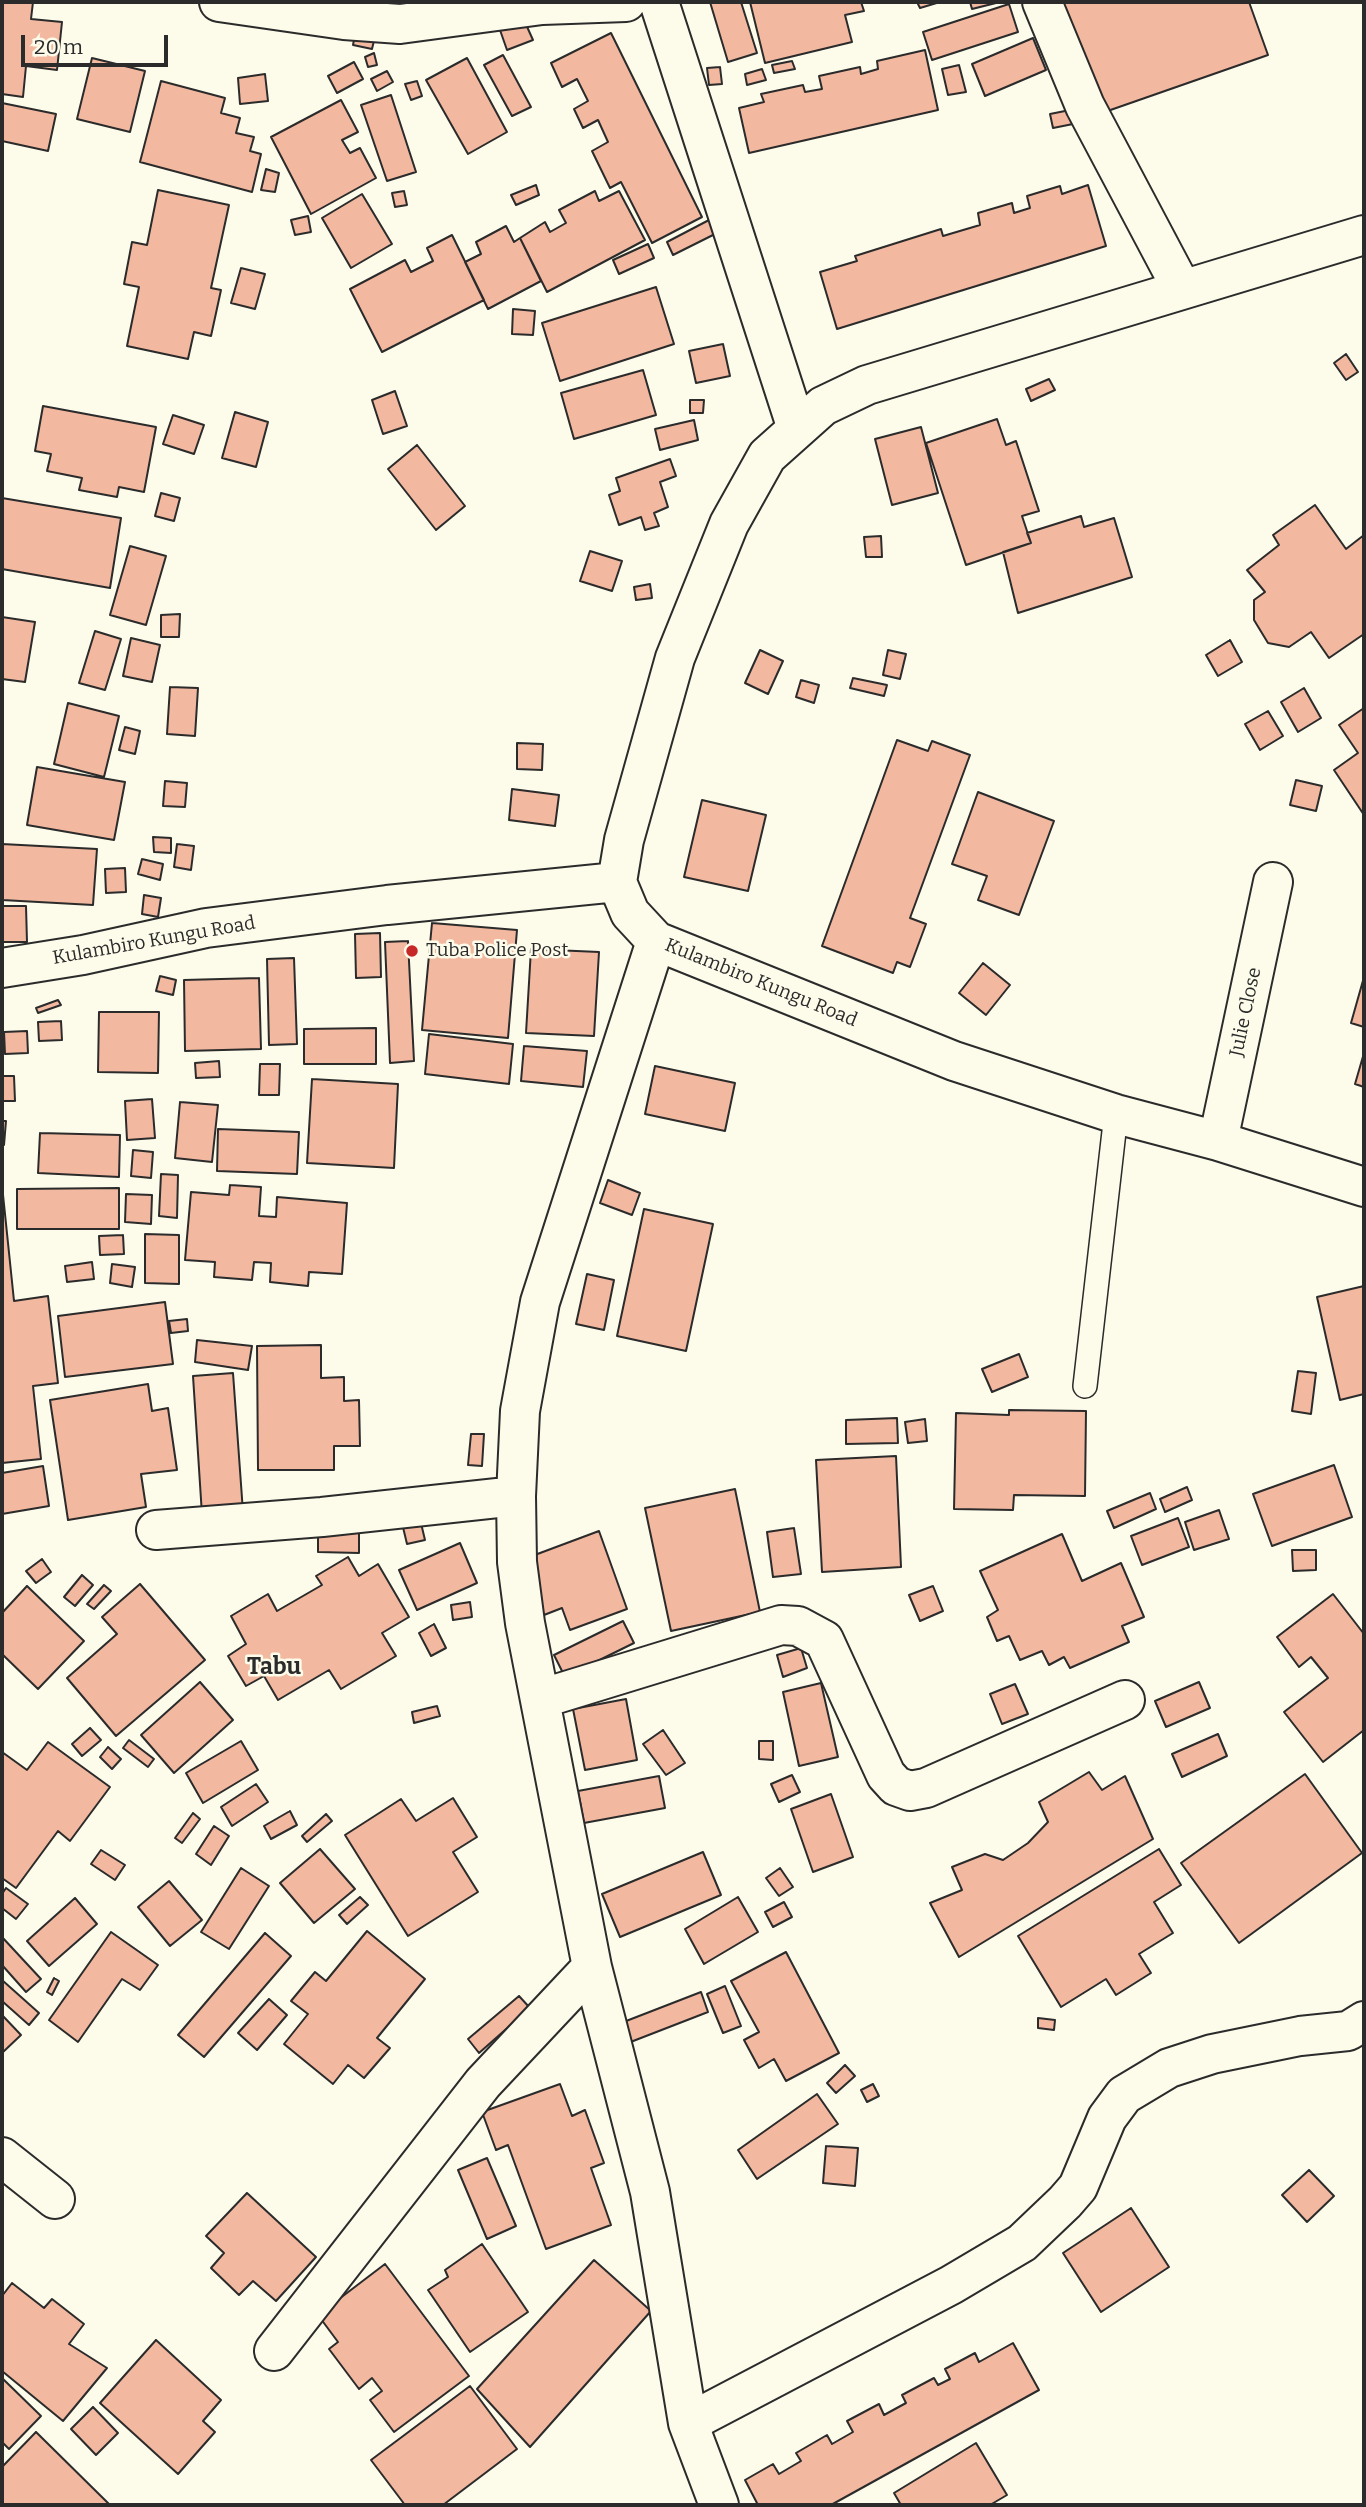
<!DOCTYPE html>
<html>
<head>
<meta charset="utf-8">
<style>
	body { margin:0 }
	#map { position:relative; width:1366px; height:2507px; overflow:hidden; background:#fdfbea; font-family:Bitter,serif }
	canvas { display:block }
	.frame { position:absolute; inset:0; border:4px solid #2b2b2b; pointer-events:none }
	.scale { position:absolute; left:21px; top:35px; width:147px; height:32px; box-sizing:border-box; border:4px solid #2b2b2b; border-top:0; padding-left:9px; font-size:21px; line-height:24px; white-space:nowrap; color:#2b2b2b; -webkit-text-stroke:5px #fdfbea; paint-order:stroke }
</style>
</head>
<body>
<div id="map">
<canvas width="1366" height="2507"></canvas>
<div class="frame"></div>
<div class="scale">20 m</div>
</div>
<script>
const g = document.querySelector('canvas').getContext('2d');
g.lineJoin = 'round';
function fillPath(path, color) { g.fillStyle = color; g.fill(path, 'evenodd'); }
const poly = rows => new Path2D(rows.map(r => 'M' + r).join(''));
function trace(path, color, width, dash) { g.strokeStyle = color; g.lineWidth = width; g.lineCap = dash ? 'butt' : 'round'; g.setLineDash(dash || []); g.stroke(path); }
function write(font, color, halo, rows, align = 'center') {
  g.font = font + ' Bitter,serif'; g.lineWidth = 5; g.setLineDash([]); g.textBaseline = 'middle'; g.strokeStyle = halo; g.fillStyle = color; for (const [text, x, y, turn = 0] of rows) {
    g.save(); g.translate(x, y); g.rotate((+turn || 0) * Math.PI / 180); g.textAlign = isNaN(turn) ? turn : align; if (halo) g.strokeText(text, 0, 0); g.fillText(text, 0, 0); g.restore();
  }
}
const building = poly([
	[2,2,33,2,31,19,62,22,57,70,26,66,23,97,2,94,2,2],
	[710,2,741,2,757,53,728,62,710,2],
	[750,2,861,2,864,11,845,15,852,42,765,63,750,2],
	[917,2,940,2,920,8,917,2],
	[970,2,1000,2,972,9,970,2],
	[1060,2,1249,2,1268,55,1099,114,1060,2],
	[1009,4,1018,32,932,60,923,32,1009,4],
	[524,20,533,40,507,50,500,30,524,20],
	[357,24,377,28,372,49,353,45,357,24],
	[611,33,702,217,652,243,621,182,610,188,592,151,608,142,598,120,583,128,574,109,588,101,577,79,562,87,551,63,611,33],
	[1033,38,1046,70,985,96,972,64,1033,38],
	[925,50,938,110,749,153,739,108,764,102,761,94,803,85,805,92,822,89,819,76,860,67,861,74,878,69,877,61,925,50],
	[374,53,377,65,368,67,365,57,374,53],
	[503,55,531,107,512,116,484,65,503,55],
	[92,58,145,71,130,132,77,119,92,58],
	[467,58,507,132,468,154,426,80,467,58],
	[792,61,795,69,774,73,772,65,792,61],
	[354,62,363,79,337,93,328,76,354,62],
	[959,65,966,92,948,95,942,69,959,65],
	[720,67,722,84,709,85,707,68,720,67],
	[762,69,766,80,747,85,745,74,762,69],
	[387,71,393,82,377,91,371,79,387,71],
	[265,74,268,101,240,104,238,78,265,74],
	[161,81,225,98,221,113,240,118,236,133,254,137,250,151,261,154,252,192,140,162,161,81],
	[417,81,422,96,411,100,405,84,417,81],
	[391,95,416,172,387,181,361,105,391,95],
	[341,100,358,132,342,140,350,153,360,148,376,178,311,214,271,137,341,100],
	[2,103,56,114,48,151,2,141,2,103],
	[1075,109,1078,123,1053,128,1050,114,1075,109],
	[266,169,279,173,275,192,261,190,266,169],
	[536,185,539,195,516,205,511,195,536,185],
	[1088,185,1106,246,837,329,820,272,857,261,855,256,941,229,943,236,980,225,978,213,1012,203,1014,213,1030,208,1027,196,1060,186,1062,194,1088,185],
	[158,190,229,205,211,288,221,290,211,336,194,332,188,359,127,346,139,287,124,284,132,242,147,245,158,190],
	[404,191,407,205,395,207,392,193,404,191],
	[595,191,599,201,619,191,645,240,547,292,520,238,545,222,550,232,566,223,559,210,595,191],
	[362,194,392,244,351,268,322,218,362,194],
	[308,216,311,232,295,235,291,220,308,216],
	[709,220,715,234,673,255,667,242,709,220],
	[506,226,514,242,520,238,541,281,488,309,465,262,481,254,476,242,506,226],
	[452,235,484,300,382,352,350,289,405,260,411,272,433,261,427,248,452,235],
	[648,244,654,258,619,274,613,260,648,244],
	[241,268,265,274,255,309,231,303,241,268],
	[656,287,674,344,560,381,542,323,656,287],
	[513,309,535,311,533,335,512,334,513,309],
	[723,344,730,376,696,383,689,351,723,344],
	[1346,354,1358,372,1346,380,1334,363,1346,354],
	[643,370,656,415,574,439,561,393,643,370],
	[1049,379,1055,390,1031,401,1026,389,1049,379],
	[395,391,407,426,383,434,372,400,395,391],
	[690,400,704,400,703,413,690,413,690,400],
	[43,406,156,427,144,492,119,487,117,497,79,490,82,478,47,471,51,454,35,451,43,406],
	[235,412,268,422,256,467,222,458,235,412],
	[173,415,204,425,194,454,163,444,173,415],
	[997,419,1006,445,1016,441,1039,511,1022,516,1031,543,966,565,926,443,997,419],
	[694,420,698,440,660,450,655,429,694,420],
	[921,427,938,493,892,505,875,439,921,427],
	[417,445,465,506,436,530,388,469,417,445],
	[670,459,676,476,660,482,668,507,654,513,659,526,645,530,641,517,619,525,609,495,620,491,616,478,670,459],
	[161,493,180,498,174,521,155,516,161,493],
	[2,498,121,518,110,588,2,569,2,498],
	[1315,505,1346,549,1364,535,1364,634,1329,658,1311,632,1289,647,1268,643,1254,620,1254,600,1265,592,1247,570,1279,545,1273,535,1315,505],
	[1081,516,1084,527,1114,518,1132,577,1018,613,1003,552,1031,543,1027,533,1081,516],
	[881,536,882,557,866,557,864,537,881,536],
	[130,546,166,556,146,625,110,615,130,546],
	[590,551,622,561,612,591,580,581,590,551],
	[650,584,652,598,636,600,634,587,650,584],
	[180,614,179,637,161,637,161,615,180,614],
	[2,617,35,622,25,682,2,679,2,617],
	[95,631,121,639,105,690,79,683,95,631],
	[131,638,160,645,152,682,123,676,131,638],
	[1230,640,1242,662,1218,676,1206,655,1230,640],
	[760,650,783,661,768,694,745,683,760,650],
	[888,650,906,654,900,679,883,675,888,650],
	[853,678,887,685,884,696,850,688,853,678],
	[801,680,819,685,814,703,796,697,801,680],
	[170,687,198,688,195,736,167,734,170,687],
	[1304,688,1321,718,1298,732,1281,702,1304,688],
	[68,703,119,716,104,777,54,764,68,703],
	[1364,708,1364,815,1334,770,1358,753,1339,725,1364,708],
	[1268,711,1283,736,1260,750,1245,724,1268,711],
	[125,727,140,731,135,754,119,750,125,727],
	[897,740,928,751,932,741,970,755,910,918,926,924,910,967,897,962,893,973,822,946,897,740],
	[517,743,543,744,542,770,517,769,517,743],
	[37,767,125,782,114,840,27,825,37,767],
	[1296,780,1322,786,1316,811,1290,805,1296,780],
	[165,781,187,783,185,807,163,806,165,781],
	[512,789,559,795,555,826,509,820,512,789],
	[978,792,1054,821,1019,915,978,900,987,876,952,864,978,792],
	[702,800,766,815,748,891,684,877,702,800],
	[153,837,171,838,171,853,154,852,153,837],
	[2,844,97,849,93,905,2,900,2,844],
	[177,844,194,846,191,870,174,867,177,844],
	[142,859,163,864,160,880,138,874,142,859],
	[125,868,126,892,106,893,105,869,125,868],
	[144,895,161,898,158,917,142,914,144,895],
	[2,906,26,906,27,942,2,942,2,906],
	[432,923,517,930,508,1038,422,1030,432,923],
	[380,933,381,977,356,978,355,934,380,933],
	[408,941,414,1061,390,1063,385,942,408,941],
	[531,949,599,952,594,1036,526,1033,531,949],
	[294,958,297,1044,269,1045,267,959,294,958],
	[983,963,1010,985,986,1015,959,993,983,963],
	[160,976,176,980,173,995,156,991,160,976],
	[1364,977,1364,1027,1351,1023,1364,977],
	[259,978,261,1049,185,1051,184,980,259,978],
	[58,1000,61,1005,38,1013,36,1008,58,1000],
	[99,1012,159,1012,158,1073,98,1072,99,1012],
	[61,1021,62,1040,39,1041,38,1022,61,1021],
	[376,1028,376,1064,304,1064,304,1029,376,1028],
	[27,1031,28,1053,5,1054,4,1032,27,1031],
	[429,1034,513,1044,509,1084,425,1074,429,1034],
	[524,1046,587,1051,583,1087,521,1081,524,1046],
	[1364,1053,1364,1087,1355,1084,1364,1053],
	[219,1061,220,1077,196,1078,195,1063,219,1061],
	[260,1064,280,1064,279,1095,259,1095,260,1064],
	[655,1066,735,1083,725,1131,645,1114,655,1066],
	[2,1076,14,1076,15,1101,2,1101,2,1076],
	[312,1079,398,1084,394,1168,307,1163,312,1079],
	[152,1099,155,1138,127,1140,125,1101,152,1099],
	[180,1102,218,1105,212,1162,175,1158,180,1102],
	[2,1121,6,1121,4,1145,2,1145,2,1121],
	[218,1129,299,1132,297,1174,217,1171,218,1129],
	[40,1133,120,1135,119,1177,38,1173,40,1133],
	[133,1150,153,1152,151,1178,131,1176,133,1150],
	[161,1174,178,1175,177,1218,159,1216,161,1174],
	[608,1180,640,1193,632,1215,600,1203,608,1180],
	[2,1185,14,1301,48,1296,58,1383,33,1386,41,1459,2,1463,2,1185],
	[230,1185,261,1187,259,1216,276,1217,277,1197,347,1203,342,1274,309,1272,308,1286,270,1282,271,1263,254,1262,252,1280,214,1277,215,1262,185,1260,191,1192,229,1195,230,1185],
	[119,1188,119,1229,17,1229,17,1189,119,1188],
	[126,1194,152,1195,151,1224,125,1222,126,1194],
	[644,1209,713,1224,686,1351,617,1336,644,1209],
	[145,1234,179,1235,179,1284,145,1283,145,1234],
	[123,1235,124,1254,100,1255,99,1236,123,1235],
	[92,1262,94,1279,67,1282,65,1266,92,1262],
	[112,1264,135,1267,132,1287,110,1283,112,1264],
	[587,1274,614,1280,604,1330,576,1324,587,1274],
	[1364,1286,1364,1394,1340,1400,1317,1297,1364,1286],
	[165,1302,173,1364,65,1377,58,1316,165,1302],
	[187,1319,188,1331,171,1333,169,1321,187,1319],
	[197,1340,252,1346,248,1370,195,1362,197,1340],
	[321,1345,321,1378,344,1377,344,1401,359,1400,360,1446,334,1446,334,1470,258,1470,257,1346,321,1345],
	[1019,1354,1028,1377,992,1392,982,1369,1019,1354],
	[1298,1371,1316,1373,1311,1414,1292,1411,1298,1371],
	[233,1373,243,1512,202,1515,193,1376,233,1373],
	[148,1384,152,1411,168,1408,177,1470,141,1474,146,1507,68,1520,50,1400,148,1384],
	[1009,1410,1086,1411,1085,1496,1014,1495,1013,1510,954,1509,956,1413,1009,1415,1009,1410],
	[897,1418,898,1443,846,1444,846,1420,897,1418],
	[925,1419,927,1441,908,1443,905,1422,925,1419],
	[471,1434,484,1434,482,1466,468,1465,471,1434],
	[896,1456,901,1567,822,1572,816,1460,896,1456],
	[1334,1465,1352,1517,1272,1546,1253,1494,1334,1465],
	[43,1466,49,1506,2,1514,2,1473,43,1466],
	[1187,1487,1192,1500,1165,1512,1160,1499,1187,1487],
	[735,1489,760,1612,671,1631,645,1508,735,1489],
	[1150,1493,1156,1509,1114,1528,1107,1511,1150,1493],
	[1219,1510,1229,1539,1194,1550,1185,1522,1219,1510],
	[1178,1518,1189,1547,1142,1565,1131,1536,1178,1518],
	[420,1519,425,1540,407,1544,402,1523,420,1519],
	[794,1528,801,1574,773,1577,767,1532,794,1528],
	[599,1531,627,1609,570,1630,562,1608,544,1615,524,1559,599,1531],
	[318,1532,359,1533,359,1553,318,1552,318,1532],
	[1062,1534,1082,1581,1121,1563,1144,1617,1122,1626,1129,1642,1070,1668,1064,1657,1049,1665,1042,1651,1020,1660,1009,1636,997,1641,987,1617,998,1610,980,1571,1062,1534],
	[460,1543,477,1583,417,1610,399,1570,460,1543],
	[1292,1550,1316,1550,1316,1570,1293,1571,1292,1550],
	[348,1557,359,1576,378,1564,409,1617,382,1633,396,1656,341,1689,329,1670,278,1700,264,1676,246,1686,228,1656,246,1644,231,1616,268,1594,277,1611,322,1585,316,1576,348,1557],
	[42,1559,51,1572,36,1583,26,1571,42,1559],
	[82,1575,93,1585,75,1606,64,1597,82,1575],
	[140,1584,205,1660,116,1736,67,1678,117,1634,102,1617,140,1584],
	[104,1585,111,1591,94,1609,87,1604,104,1585],
	[27,1586,84,1641,38,1689,2,1654,2,1613,27,1586],
	[933,1586,943,1611,920,1621,909,1595,933,1586],
	[1333,1594,1364,1634,1364,1730,1323,1762,1284,1712,1328,1678,1311,1657,1299,1667,1277,1637,1333,1594],
	[470,1602,472,1617,453,1620,451,1605,470,1602],
	[623,1621,634,1643,565,1677,554,1655,623,1621],
	[434,1624,446,1648,431,1656,419,1633,434,1624],
	[801,1648,807,1668,783,1677,777,1655,801,1648],
	[200,1682,233,1720,174,1773,141,1735,200,1682],
	[1199,1682,1210,1708,1166,1727,1155,1701,1199,1682],
	[821,1683,838,1757,799,1766,783,1692,821,1683],
	[1015,1684,1028,1714,1002,1724,990,1694,1015,1684],
	[626,1699,637,1760,585,1770,573,1709,626,1699],
	[437,1706,440,1716,414,1723,412,1712,437,1706],
	[90,1728,101,1740,82,1756,72,1744,90,1728],
	[663,1730,685,1763,666,1775,643,1744,663,1730],
	[1218,1734,1227,1756,1182,1777,1172,1754,1218,1734],
	[129,1740,154,1759,148,1767,123,1748,129,1740],
	[241,1741,258,1770,203,1803,186,1773,241,1741],
	[759,1741,773,1741,773,1760,759,1759,759,1741],
	[48,1742,110,1787,70,1841,58,1831,16,1888,2,1878,2,1752,27,1770,48,1742],
	[108,1747,121,1759,112,1769,100,1757,108,1747],
	[1089,1772,1102,1790,1125,1776,1153,1839,959,1957,930,1903,962,1890,952,1867,985,1854,1003,1860,1028,1843,1048,1822,1039,1802,1089,1772],
	[1305,1774,1362,1853,1239,1943,1181,1863,1305,1774],
	[792,1775,800,1792,779,1802,771,1784,792,1775],
	[659,1776,665,1808,584,1823,578,1791,659,1776],
	[256,1784,268,1802,232,1826,221,1807,256,1784],
	[831,1794,853,1857,813,1872,791,1809,831,1794],
	[453,1798,477,1837,453,1852,478,1892,408,1936,345,1835,401,1799,416,1821,453,1798],
	[290,1811,297,1825,271,1839,264,1826,290,1811],
	[193,1813,200,1819,182,1843,175,1838,193,1813],
	[326,1814,332,1821,307,1842,302,1836,326,1814],
	[214,1826,229,1836,211,1865,196,1854,214,1826],
	[320,1849,355,1889,314,1923,280,1883,320,1849],
	[1159,1849,1181,1885,1154,1902,1173,1933,1139,1954,1151,1973,1116,1995,1106,1979,1061,2007,1018,1936,1159,1849],
	[101,1850,125,1865,115,1880,91,1864,101,1850],
	[703,1852,721,1895,620,1937,602,1894,703,1852],
	[241,1868,269,1886,229,1949,201,1932,241,1868],
	[780,1868,793,1887,779,1896,766,1878,780,1868],
	[169,1881,202,1920,170,1946,138,1907,169,1881],
	[6,1888,28,1904,16,1919,2,1908,2,1894,6,1888],
	[360,1897,368,1905,347,1924,339,1915,360,1897],
	[738,1897,758,1932,704,1964,685,1929,738,1897],
	[75,1898,97,1924,49,1966,27,1941,75,1898],
	[784,1902,792,1917,773,1927,765,1912,784,1902],
	[367,1931,425,1979,377,2038,390,2048,364,2078,348,2065,333,2084,284,2044,308,2014,291,2001,315,1972,326,1981,367,1931],
	[111,1932,158,1965,140,1990,122,1979,78,2042,49,2020,111,1932],
	[265,1933,291,1956,204,2057,178,2035,265,1933],
	[2,1937,41,1979,26,1992,2,1965,2,1937],
	[786,1952,839,2053,786,2081,774,2059,759,2068,744,2040,759,2032,731,1981,786,1952],
	[54,1978,59,1981,52,1995,47,1992,54,1978],
	[2,1980,39,2013,29,2025,2,2001,2,1980],
	[725,1986,741,2026,723,2033,707,1994,725,1986],
	[701,1992,708,2012,628,2043,621,2023,701,1992],
	[519,1996,530,2008,479,2053,468,2039,519,1996],
	[269,1999,287,2015,257,2050,238,2033,269,1999],
	[2,2015,21,2035,2,2053,2,2015],
	[1038,2018,1055,2020,1054,2030,1038,2028,1038,2018],
	[845,2065,855,2076,836,2093,827,2083,845,2065],
	[560,2084,572,2116,585,2110,604,2163,591,2168,611,2225,546,2249,508,2145,496,2150,482,2112,560,2084],
	[873,2084,879,2096,867,2102,861,2090,873,2084],
	[817,2094,838,2124,757,2179,738,2150,817,2094],
	[826,2146,858,2148,855,2186,823,2183,826,2146],
	[487,2158,516,2226,487,2239,458,2170,487,2158],
	[1309,2170,1334,2196,1307,2222,1282,2195,1309,2170],
	[247,2193,316,2257,276,2301,253,2281,239,2295,211,2268,224,2253,206,2236,247,2193],
	[1131,2208,1169,2267,1101,2312,1063,2253,1131,2208],
	[482,2244,528,2312,470,2352,428,2290,448,2277,445,2270,482,2244],
	[594,2260,651,2311,530,2447,477,2389,594,2260],
	[385,2264,469,2376,394,2432,370,2400,382,2391,372,2378,359,2389,329,2349,338,2342,318,2315,385,2264],
	[12,2283,44,2308,52,2299,84,2324,69,2344,107,2368,63,2421,2,2371,2,2296,12,2283],
	[156,2340,221,2400,203,2421,215,2432,178,2474,100,2403,156,2340],
	[1013,2343,1039,2390,831,2505,758,2505,745,2480,773,2464,779,2474,801,2461,796,2453,827,2435,832,2444,853,2432,847,2421,879,2404,884,2415,906,2403,902,2395,934,2378,938,2385,950,2379,945,2369,975,2353,979,2362,1013,2343],
	[2,2378,41,2416,9,2449,2,2442,2,2378],
	[470,2386,517,2449,443,2505,405,2505,371,2460,470,2386],
	[93,2407,118,2433,96,2455,71,2429,93,2407],
	[36,2432,110,2505,2,2505,2,2467,36,2432],
	[976,2443,1007,2495,990,2505,901,2505,894,2493,976,2443]
]);
const service = poly([
	[1085,1386,1116,1114]
]);
const minor = poly([
	[219,2,344,20,400,24,542,5,626,2],
	[659,2,797,429],
	[1042,2,1085,106,1182,289],
	[617,882,624,840,675,658,729,524,767,456,823,406,867,385,1364,235],
	[617,882,630,913,656,941,954,1061,1116,1114,1218,1141,1364,1187],
	[656,941,540,1302,520,1411,516,1496,517,1562,525,1623,592,1967,650,2192,688,2423,719,2505],
	[2,968,83,955,206,928,387,905,617,882],
	[1218,1141,1273,882],
	[156,1530,322,1517,516,1496],
	[540,1699,781,1625,798,1626,824,1640,886,1775,896,1786,910,1791,926,1788,1125,1700],
	[2,2157,55,2199],
	[274,2351,483,2083,592,1967],
	[688,2423,951,2285,1022,2243,1065,2202,1078,2187,1107,2118,1124,2095,1169,2068,1212,2054,1300,2036,1348,2031,1364,2021]
]);
const markers = [
	[412,951,7,"#c62828"]
];
const streetNames = [
	["Kulambiro Kungu Road",154,941,-10],
	["Kulambiro Kungu Road",761,983,22],
	["Julie Close",1246,1012,-78]
];
const poiNames = [
	["Tuba Police Post",426,951]
];
const quarterNames = [
	["Tabu",274,1668]
];
fillPath(building, '#f2b8a0');
trace(building, '#2b2b2b', 2);
trace(service, '#2b2b2b', 26);
trace(minor, '#2b2b2b', 42);
trace(service, '#fdfbea', 23);
trace(minor, '#fdfbea', 38);
for (const [x, y, r, color] of markers) { const dot = new Path2D(); dot.arc(x, y, r, 0, 2 * Math.PI); g.fillStyle = color; g.fill(dot); trace(dot, '#fdfbea', 2.5); }
write('19px', '#2b2b2b', '#fdfbea', streetNames);
write('19px', '#2b2b2b', '#fdfbea', poiNames, 'left');
write('bold 23px', '#2b2b2b', '#fdfbea', quarterNames);
</script>
</body>
</html>
